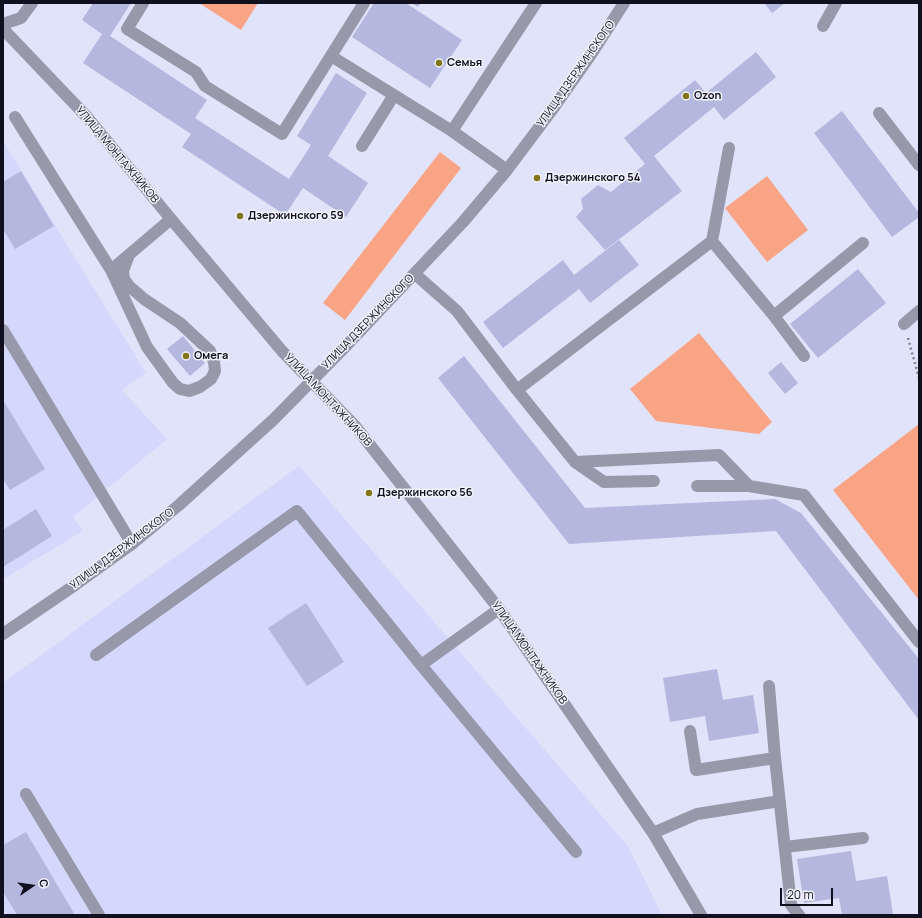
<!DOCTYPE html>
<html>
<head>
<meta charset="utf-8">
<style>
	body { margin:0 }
	#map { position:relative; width:922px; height:918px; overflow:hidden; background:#e1e3fb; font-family:Manrope,sans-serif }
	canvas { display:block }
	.frame { position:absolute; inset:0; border:4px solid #10101e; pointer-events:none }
	.north { position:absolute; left:12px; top:866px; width:40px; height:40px; -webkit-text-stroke:3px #f1f2fa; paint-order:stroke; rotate:77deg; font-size:11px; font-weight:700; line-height:16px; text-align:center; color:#10101e }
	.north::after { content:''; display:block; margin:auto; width:14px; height:18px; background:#10101e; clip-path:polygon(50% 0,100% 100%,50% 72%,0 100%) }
	.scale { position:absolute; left:780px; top:888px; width:53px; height:18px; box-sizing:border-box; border:2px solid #10101e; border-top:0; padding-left:5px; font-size:12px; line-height:14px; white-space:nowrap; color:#10101e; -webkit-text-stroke:3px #f1f2fa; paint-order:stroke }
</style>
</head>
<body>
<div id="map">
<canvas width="922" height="918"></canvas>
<div class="frame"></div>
<div class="north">С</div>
<div class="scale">20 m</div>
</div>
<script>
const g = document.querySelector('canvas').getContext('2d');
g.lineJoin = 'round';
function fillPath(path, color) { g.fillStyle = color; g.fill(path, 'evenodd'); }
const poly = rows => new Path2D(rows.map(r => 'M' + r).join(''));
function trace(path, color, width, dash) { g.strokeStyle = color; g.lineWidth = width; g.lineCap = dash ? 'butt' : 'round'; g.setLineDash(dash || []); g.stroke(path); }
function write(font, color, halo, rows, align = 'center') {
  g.font = font + ' Manrope,sans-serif'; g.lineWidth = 3; g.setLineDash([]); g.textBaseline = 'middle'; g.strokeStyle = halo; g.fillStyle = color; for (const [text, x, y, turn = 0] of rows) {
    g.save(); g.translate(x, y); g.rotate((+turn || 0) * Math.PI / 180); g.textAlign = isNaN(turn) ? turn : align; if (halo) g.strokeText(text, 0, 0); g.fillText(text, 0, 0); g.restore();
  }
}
const built = poly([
	[3,141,146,373,122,390,167,439,73,517,83,531,3,579],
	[299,466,628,846,662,915,7,915,3,908,3,683]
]);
const green = poly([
	[199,3,258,3,241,30],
	[440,152,461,168,345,320,323,303],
	[767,176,808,230,767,262,725,208],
	[699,333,772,422,759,434,656,421,630,389],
	[919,424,919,600,833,490]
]);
const building = poly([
	[93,3,131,3,110,36,207,100,195,118,289,179,311,145,297,136,336,73,367,93,328,156,368,183,346,217,303,188,285,215,182,147,191,134,83,63,102,34,82,20],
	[374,3,406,3,462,40,430,88,352,37],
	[411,3,421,3,418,7],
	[764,3,785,3,772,13],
	[756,52,776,77,724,120,714,107,654,156,682,191,605,250,576,217,583,209,581,199,598,185,611,192,651,159,645,164,624,138,695,80,706,93],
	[842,111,919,213,919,217,892,237,814,133],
	[21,171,54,226,15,249,3,229,3,182],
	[619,240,639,265,590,303,579,289,503,348,483,322,563,260,574,275],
	[858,269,886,303,818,358,790,324],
	[183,336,205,363,190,376,167,349],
	[464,356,585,508,775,499,801,513,919,659,919,720,776,531,569,544,438,378],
	[781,362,798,383,785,394,768,373],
	[3,400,45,469,10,490,3,479],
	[36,509,52,536,3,567,3,530],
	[306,603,344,662,307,686,268,628],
	[717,669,723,700,753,695,759,733,709,741,705,716,670,722,663,678],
	[26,832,75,915,17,915,3,892,3,845],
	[851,851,856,881,887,876,893,914,842,915,839,898,804,903,797,859]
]);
const path = poly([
	[908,338,919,378]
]);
const minor = poly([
	[143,3,127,29,196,72,205,86,282,134,364,3],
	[3,24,21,18,32,3],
	[823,26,836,3],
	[3,29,87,117,171,219,282,351,355,426,499,609,653,833,701,915],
	[331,56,452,131,507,170],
	[879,113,919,165],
	[15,117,111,270],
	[452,131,536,3],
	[362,146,394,95],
	[712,241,774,316,804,356],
	[129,255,123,271,124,279,129,286,144,299,180,323,210,351,214,362,215,371,211,379,200,387,189,391,180,389,173,383,147,347,111,270,171,219],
	[415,274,457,311,517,390,575,462,604,482,654,481],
	[774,316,863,243],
	[904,324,919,311],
	[3,330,132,544],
	[517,390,712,241,729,148],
	[575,462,719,455,749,486,804,495,919,642],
	[697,486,749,486],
	[3,634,75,585,132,544,179,505,273,420,347,345,463,222,507,170,552,110,592,53,624,3],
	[96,655,297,511,421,665,499,609],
	[421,665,576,852],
	[769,686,775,758,791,905,799,915],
	[690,731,696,770,775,758],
	[26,794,99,915],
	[653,833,697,814,780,801],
	[785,847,863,838]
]);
const markers = [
	[439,63,4,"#837619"],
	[686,96,4,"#837619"],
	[537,178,4,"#837619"],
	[240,216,4,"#837619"],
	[186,356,4,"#837619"],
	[369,493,4,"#837619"]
];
const poiNames = [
	["Семья",447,63],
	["Ozon",694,96],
	["Дзержинского 54",545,178],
	["Дзержинского 59",248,216],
	["Омега",194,356],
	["Дзержинского 56",377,493]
];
const streetNames = [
	["УЛИЦА ДЗЕРЖИНСКОГО",576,74,-55],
	["УЛИЦА МОНТАЖНИКОВ",117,155,50],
	["УЛИЦА ДЗЕРЖИНСКОГО",368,322,-46],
	["УЛИЦА МОНТАЖНИКОВ",328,400,47],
	["УЛИЦА ДЗЕРЖИНСКОГО",122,549,-37],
	["УЛИЦА МОНТАЖНИКОВ",529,653,55]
];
fillPath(built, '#d4d8fd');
fillPath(green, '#f8a485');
fillPath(building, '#b4b7de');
trace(path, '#7e7f92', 2.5, [2, 3]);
trace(minor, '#9799aa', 12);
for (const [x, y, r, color] of markers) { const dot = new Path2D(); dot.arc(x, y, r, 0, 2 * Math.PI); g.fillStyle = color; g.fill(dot); trace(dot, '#f1f2fa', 1.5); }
write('bold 11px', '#10101e', '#f1f2fa', poiNames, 'left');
write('11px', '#10101e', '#f1f2fa', streetNames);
</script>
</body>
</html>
